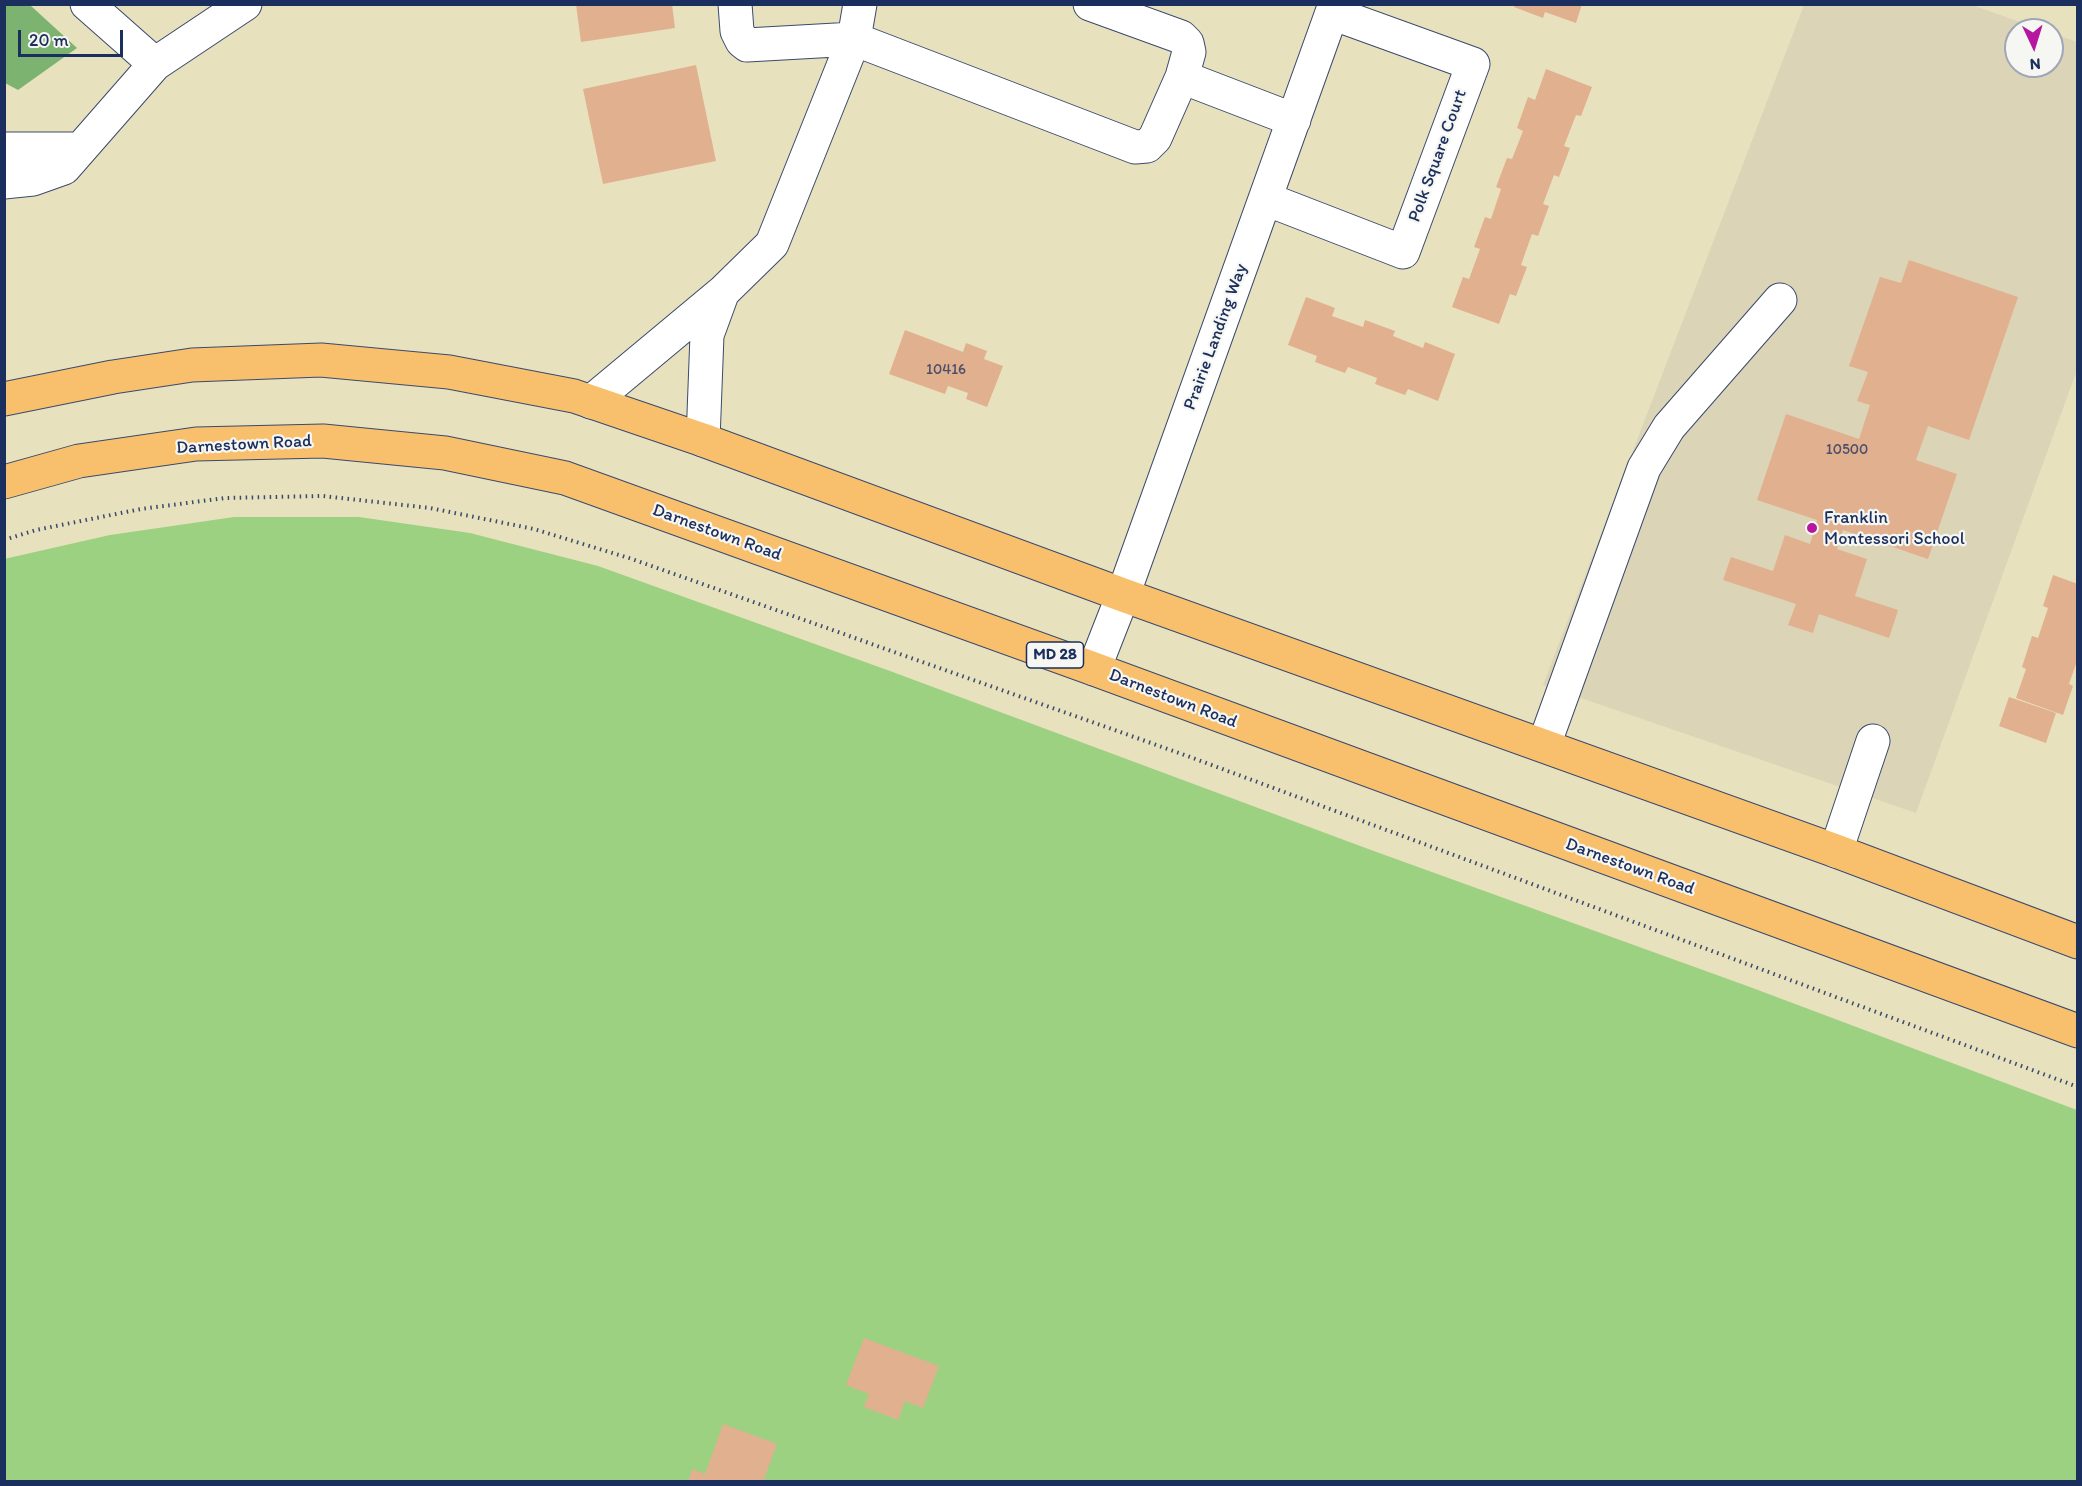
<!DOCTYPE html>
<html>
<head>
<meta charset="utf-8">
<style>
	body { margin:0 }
	#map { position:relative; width:2082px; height:1486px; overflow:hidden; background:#e8e1be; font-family:Itim,sans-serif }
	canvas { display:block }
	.frame { position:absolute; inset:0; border:6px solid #1b2f5e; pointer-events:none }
	.north { position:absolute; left:2004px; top:18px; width:60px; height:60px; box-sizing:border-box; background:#f6f6f2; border:2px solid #9ea6b7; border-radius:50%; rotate:176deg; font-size:16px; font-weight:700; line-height:24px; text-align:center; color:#1b2f5e }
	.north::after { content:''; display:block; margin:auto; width:21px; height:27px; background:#b5179e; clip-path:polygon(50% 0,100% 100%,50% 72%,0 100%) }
	.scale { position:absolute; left:18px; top:30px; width:105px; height:27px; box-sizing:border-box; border:3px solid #1b2f5e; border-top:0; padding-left:8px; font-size:18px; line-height:21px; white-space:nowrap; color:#1b2f5e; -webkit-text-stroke:4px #f6f6f2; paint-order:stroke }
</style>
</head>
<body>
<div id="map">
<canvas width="2082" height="1486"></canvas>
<div class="frame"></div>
<div class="north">N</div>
<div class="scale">20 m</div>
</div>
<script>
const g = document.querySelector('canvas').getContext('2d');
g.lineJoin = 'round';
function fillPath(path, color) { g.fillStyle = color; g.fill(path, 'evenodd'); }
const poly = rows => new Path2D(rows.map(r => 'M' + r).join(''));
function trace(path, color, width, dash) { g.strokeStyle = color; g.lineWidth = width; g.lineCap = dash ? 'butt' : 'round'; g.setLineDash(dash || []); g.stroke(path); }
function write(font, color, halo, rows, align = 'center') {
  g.font = font + ' Itim,sans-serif'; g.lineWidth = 4.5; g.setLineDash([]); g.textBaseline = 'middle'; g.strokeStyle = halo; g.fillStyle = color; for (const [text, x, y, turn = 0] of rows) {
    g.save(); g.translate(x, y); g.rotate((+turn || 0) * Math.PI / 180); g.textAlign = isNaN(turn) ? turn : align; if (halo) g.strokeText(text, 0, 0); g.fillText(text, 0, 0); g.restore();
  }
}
const built = poly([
	[1804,5,1972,5,2043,30,2016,30,2016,66,2052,66,2052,33,2077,42,2077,370,1916,813,1543,685]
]);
const green = poly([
	[234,517,359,517,470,533,598,566,890,671,1371,850,1750,987,2077,1110,2077,1481,5,1481,4,559,110,535]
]);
const forest = poly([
	[4,5,30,5,77,48,18,90,5,83]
]);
const building = poly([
	[576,4,672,4,675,28,581,42],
	[1515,4,1582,4,1576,23,1545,12,1543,18,1514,7],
	[696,65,716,161,603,184,583,89],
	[1546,69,1592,87,1581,116,1576,115,1564,146,1570,148,1559,177,1554,175,1543,204,1549,206,1538,236,1532,234,1521,265,1527,267,1516,296,1510,294,1499,324,1452,307,1463,277,1469,279,1480,249,1474,247,1485,217,1491,219,1501,189,1496,187,1507,158,1512,159,1523,131,1517,128,1528,97,1535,100],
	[1909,260,2018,297,1969,440,1928,426,1916,460,1957,474,1928,559,1843,530,1837,549,1867,559,1855,596,1898,610,1889,638,1819,614,1813,633,1788,625,1796,604,1723,580,1731,557,1773,571,1785,535,1810,544,1817,520,1757,500,1786,414,1859,439,1870,405,1857,401,1868,372,1849,366,1880,277,1901,283],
	[1306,297,1335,308,1332,316,1363,327,1365,320,1395,331,1393,336,1423,348,1425,342,1455,354,1438,401,1408,389,1405,395,1375,384,1377,378,1348,367,1345,373,1315,362,1317,356,1288,345],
	[905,330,963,352,966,343,987,351,984,359,1003,366,987,407,966,399,968,393,948,386,945,394,889,374],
	[2053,575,2078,584,2078,658,2069,684,2073,686,2063,715,2016,698,2026,669,2022,667,2032,636,2038,638,2048,608,2043,606],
	[2009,697,2056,713,2046,743,1999,726],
	[864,1338,939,1366,923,1408,905,1401,898,1420,864,1407,869,1394,846,1385],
	[723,1424,777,1444,763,1482,688,1482,692,1469,705,1474]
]);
const path = poly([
	[4,540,36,530,141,509,225,498,323,496,430,508,534,529,632,559,1182,754,2078,1087]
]);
const minor = poly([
	[87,4,155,64],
	[735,4,737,31,742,41,747,45,854,39,1135,147,1147,146,1155,138,1182,77,1189,52,1187,43,1181,37,1090,4],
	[1182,77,1294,120],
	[4,149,80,149],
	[4,182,33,179,64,168,155,64,245,4],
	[1266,199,1403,252,1473,64,1332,13],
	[591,402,723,292,772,244,854,39,860,4],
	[703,440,707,335,722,294],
	[1094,669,1123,595,1335,4],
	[1544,745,1644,468,1669,427,1780,300],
	[1836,851,1873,741]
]);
const major = poly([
	[4,399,113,377,192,365,321,360,449,372,574,396,703,440,1123,595,1836,851,2078,942],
	[4,482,79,461,196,444,323,441,445,453,565,478,1094,669,2078,1031]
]);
const markers = [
	[1812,528,6,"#b5179e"]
];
const numberNames = [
	["10416",946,370],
	["10500",1847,450]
];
const shields = [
	[1055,655,57]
];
const shieldNames = [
	["MD 28",1055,655]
];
const streetNames = [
	["Polk Square Court",1438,156,-70],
	["Prairie Landing Way",1216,337,-70],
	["Darnestown Road",244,445,-3],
	["Darnestown Road",717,533,20],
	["Darnestown Road",1173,699,21],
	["Darnestown Road",1630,867,20]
];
const poiNames = [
	["Franklin",1824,518],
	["Montessori School",1824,539]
];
fillPath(built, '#dcd4b6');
fillPath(green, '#9cd182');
fillPath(forest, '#7db370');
fillPath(building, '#e1b08f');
trace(minor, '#3a4a6c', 35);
trace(major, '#3a4a6c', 35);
trace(path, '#3a4a6c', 4, [1.5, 4.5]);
trace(minor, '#fff', 33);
trace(major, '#f8bf6c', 33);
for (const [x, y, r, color] of markers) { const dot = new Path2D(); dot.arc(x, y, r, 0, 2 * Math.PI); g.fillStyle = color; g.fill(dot); trace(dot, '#f6f6f2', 2); }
write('15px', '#4c4f6a', null, numberNames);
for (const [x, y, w] of shields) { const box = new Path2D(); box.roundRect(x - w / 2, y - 13, w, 26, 4.5); g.fillStyle = '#f6f6f2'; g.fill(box); trace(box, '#1b2f5e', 1.5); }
write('bold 16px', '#1b2f5e', null, shieldNames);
write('18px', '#1b2f5e', '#f6f6f2', streetNames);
write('18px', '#1b2f5e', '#f6f6f2', poiNames, 'left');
</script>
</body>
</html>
